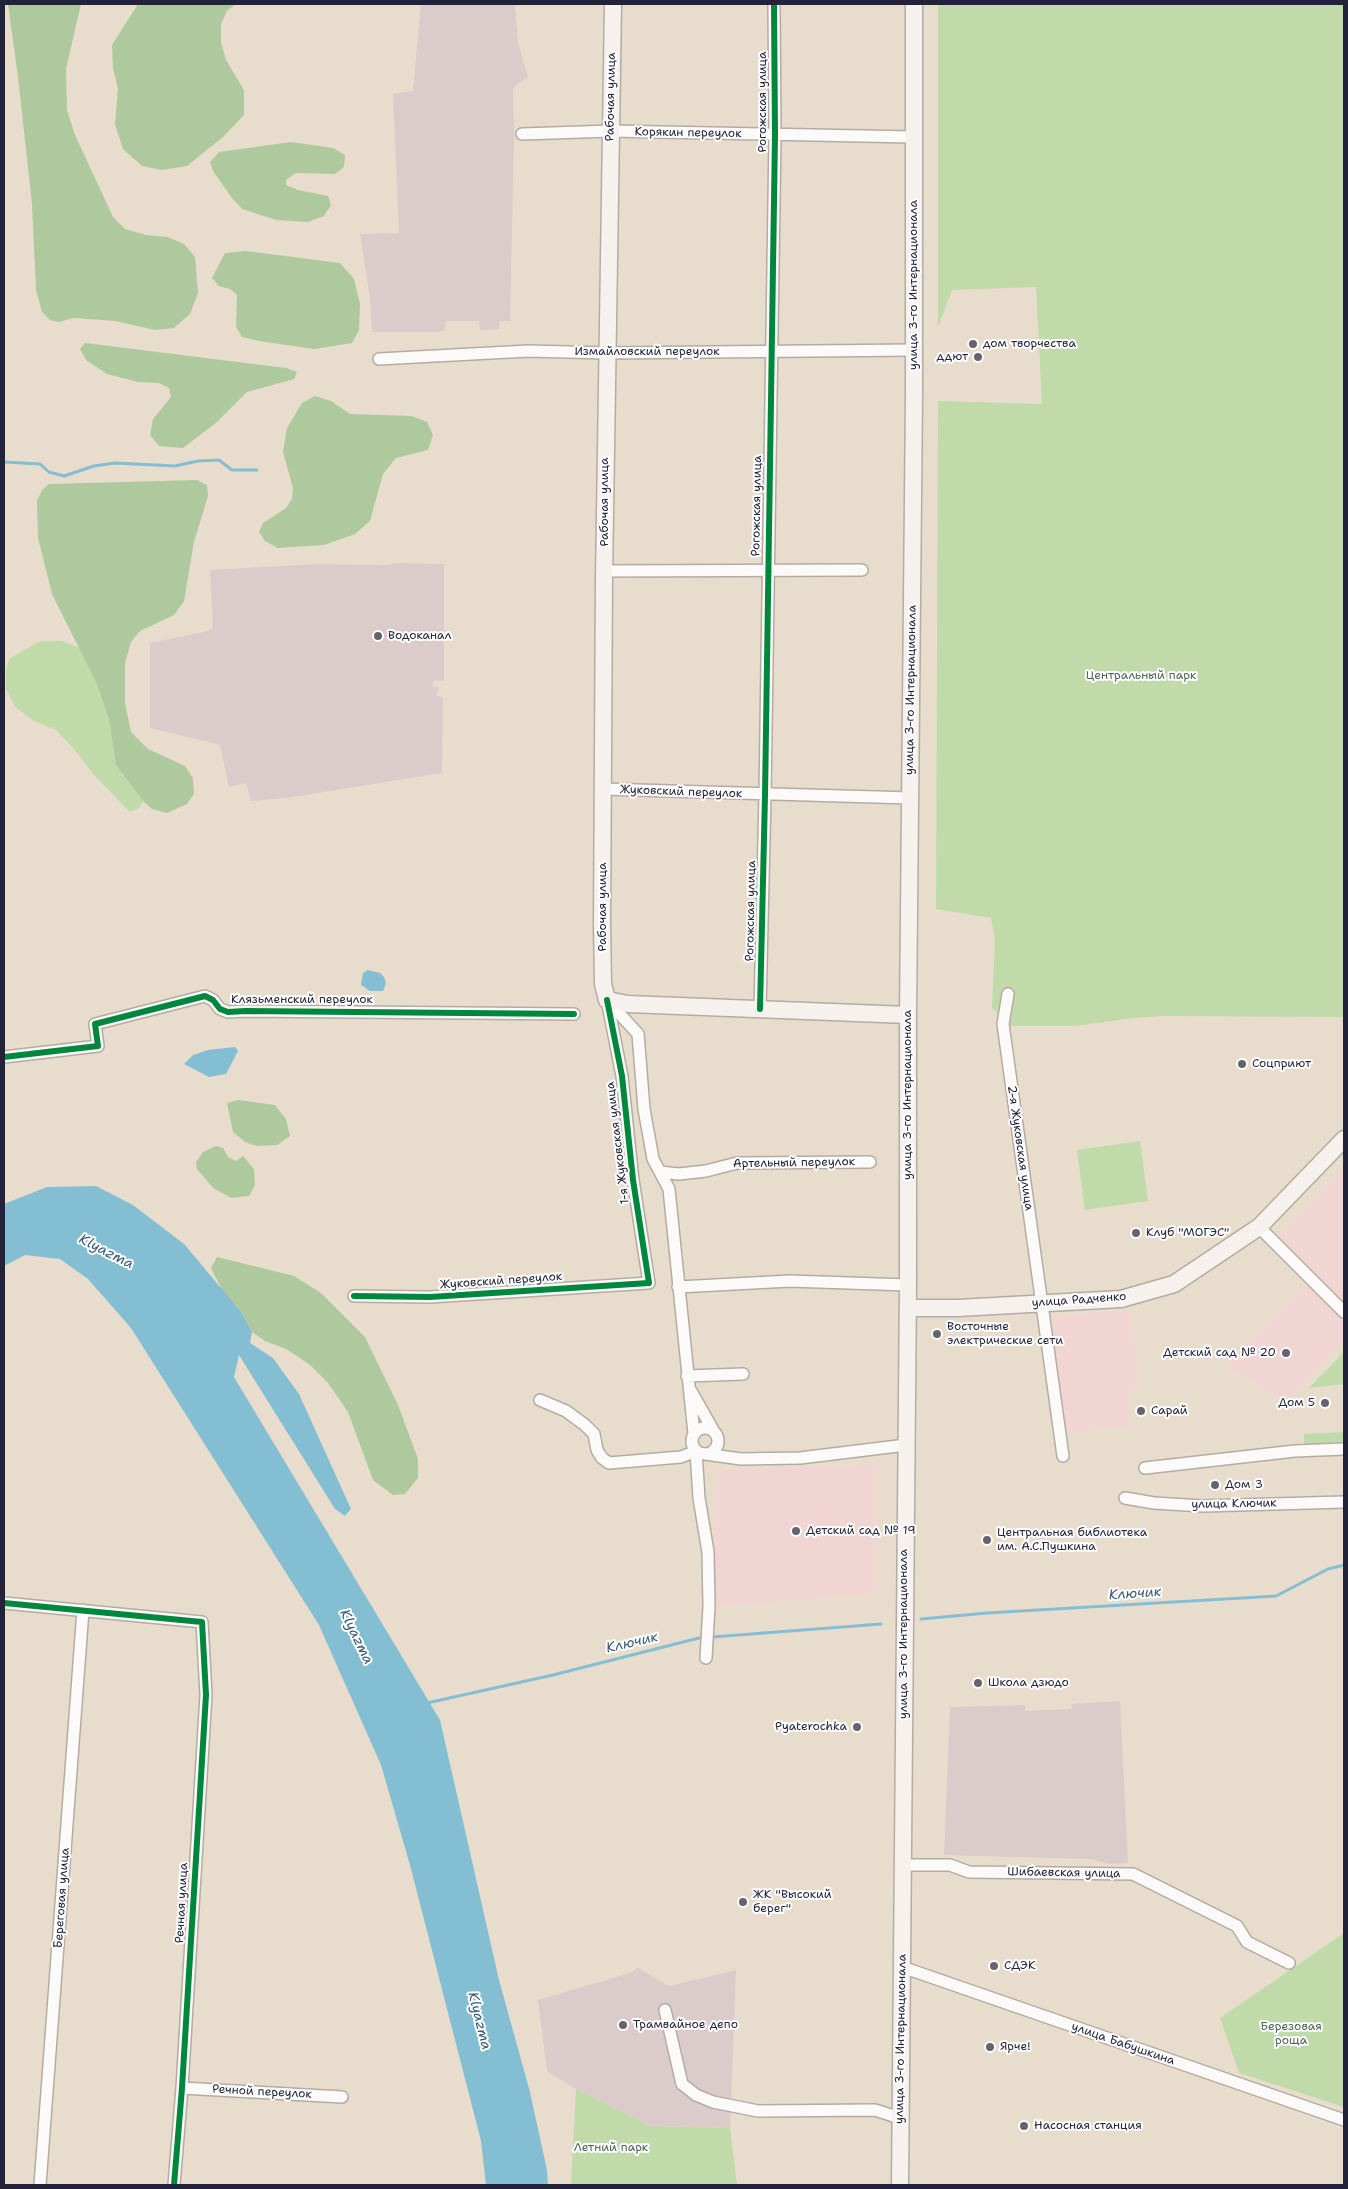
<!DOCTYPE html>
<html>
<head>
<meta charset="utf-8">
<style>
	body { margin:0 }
	#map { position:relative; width:1348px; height:2189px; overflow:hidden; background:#e8ddcd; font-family:"Shantell Sans",sans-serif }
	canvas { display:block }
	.frame { position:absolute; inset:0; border:5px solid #22223b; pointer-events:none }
</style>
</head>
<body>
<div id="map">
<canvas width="1348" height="2189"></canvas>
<div class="frame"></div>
</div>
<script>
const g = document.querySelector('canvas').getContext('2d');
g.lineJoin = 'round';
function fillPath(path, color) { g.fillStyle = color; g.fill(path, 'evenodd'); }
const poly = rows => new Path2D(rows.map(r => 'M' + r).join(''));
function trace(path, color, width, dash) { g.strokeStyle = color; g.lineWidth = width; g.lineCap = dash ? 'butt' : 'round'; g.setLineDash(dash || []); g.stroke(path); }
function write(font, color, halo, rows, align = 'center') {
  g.font = font + ' "Shantell Sans",sans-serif'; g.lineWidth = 4; g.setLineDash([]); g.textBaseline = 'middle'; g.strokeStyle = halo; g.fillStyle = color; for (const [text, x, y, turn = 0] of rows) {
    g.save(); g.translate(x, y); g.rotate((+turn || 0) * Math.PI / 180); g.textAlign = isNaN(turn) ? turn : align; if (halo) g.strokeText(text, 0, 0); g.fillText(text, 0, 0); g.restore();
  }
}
const built = poly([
	[1344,1167,1344,1294,1341,1297,1278,1238],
	[1307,1283,1344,1319,1344,1340,1286,1402,1226,1365],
	[1130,1311,1140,1381,1127,1396,1131,1428,1067,1432,1051,1316],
	[877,1465,876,1593,714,1607,716,1469]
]);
const industrial = poly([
	[421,4,515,4,518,43,528,77,513,88,514,139,510,321,500,321,499,329,480,330,479,321,446,321,445,330,440,332,372,332,370,298,360,234,399,233,393,94,413,91],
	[399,563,444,564,444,681,433,680,433,687,438,687,437,696,443,697,442,773,286,798,251,801,246,783,229,787,220,745,150,728,150,643,208,631,213,628,210,570,317,564,387,565],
	[1120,1701,1128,1863,1109,1864,1090,1859,944,1855,950,1707,1025,1705,1025,1711,1072,1709,1071,1704],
	[638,1968,669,1986,736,1970,730,2128,650,2126,576,2089,547,2071,538,2000,630,1973]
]);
const green = poly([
	[938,4,1344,4,1344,1017,1164,1016,1132,1018,1077,1026,1009,1026,992,1008,995,939,991,918,936,909,938,401,1042,404,1036,287,952,290,938,328],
	[40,641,62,641,80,648,97,683,109,720,116,765,143,801,139,808,130,812,93,774,75,750,56,730,34,721,15,707,6,689,6,670,9,659],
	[1140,1141,1148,1201,1085,1210,1077,1150],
	[1344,1352,1344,1384,1309,1388],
	[1344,1432,1344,1444,1304,1447,1304,1434],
	[1344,1933,1344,2107,1239,2073,1220,2018],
	[576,2089,650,2126,730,2128,737,2185,571,2185]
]);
const forest = poly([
	[8,4,81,4,66,69,67,110,75,135,113,217,125,229,146,235,168,237,184,244,195,257,198,293,190,314,174,328,155,330,115,321,74,318,59,322,50,320,42,312,36,290,32,204,18,77],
	[138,4,236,4,227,11,221,24,221,42,226,60,244,90,244,115,223,137,187,166,162,170,142,166,123,149,115,124,118,89,113,68,112,45],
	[291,142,333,148,345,155,344,167,335,174,296,173,286,180,286,185,298,190,328,196,331,205,324,216,308,222,276,220,242,209,232,198,213,171,210,162,219,152],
	[246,251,340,263,354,279,360,304,359,330,352,343,314,349,259,341,242,337,236,327,237,295,230,289,219,286,212,278,225,253],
	[85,343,286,368,297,372,294,379,247,392,216,423,183,448,159,446,150,435,153,419,171,397,169,388,159,383,138,382,107,374,86,360,80,349],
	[315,396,331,401,350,414,412,416,427,422,433,435,428,450,396,458,383,474,370,521,355,534,324,545,278,548,265,541,259,532,263,523,286,508,292,499,293,488,283,452,287,428,302,403],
	[197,480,207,485,208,496,194,542,184,601,174,615,140,631,131,642,125,663,125,703,131,732,148,749,185,766,193,778,194,794,187,804,167,813,152,809,143,801,116,765,109,720,97,684,52,594,38,538,37,501,42,490,49,484],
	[238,1100,275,1105,286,1119,290,1136,277,1145,257,1146,245,1142,233,1132,227,1103],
	[216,1146,223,1148,228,1157,236,1161,243,1156,254,1169,255,1185,249,1196,231,1198,213,1188,197,1169,196,1162,203,1152],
	[217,1257,294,1276,321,1293,365,1337,398,1405,418,1459,418,1478,405,1494,393,1495,373,1480,348,1412,328,1383,309,1364,286,1349,265,1341,252,1332,242,1313,222,1290,211,1268]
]);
const water = poly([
	[368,970,380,973,384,977,386,983,383,991,370,991,361,985,363,973],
	[235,1047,238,1051,226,1074,209,1077,184,1064,193,1055,208,1050],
	[96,1186,133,1205,184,1244,242,1313,252,1332,250,1343,273,1358,299,1394,351,1509,345,1516,335,1509,239,1355,234,1377,440,1720,499,1980,530,2092,547,2170,548,2185,486,2185,481,2141,410,1865,381,1765,319,1625,131,1328,88,1279,60,1259,25,1255,4,1266,4,1204,47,1187]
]);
const stream = poly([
	[4,462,40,464,49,472,64,476,94,466,115,463,175,466,198,461,219,460,232,470,257,470],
	[921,1619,987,1613,1276,1596,1328,1569,1344,1565],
	[427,1703,553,1675,699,1638,881,1624]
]);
const street = poly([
	[522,134,611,131,913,137],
	[379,359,528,351,606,353,914,350],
	[605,571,862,570],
	[603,789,910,798],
	[1008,994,1003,1024,1063,1456],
	[607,1000,638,1034,644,1109,653,1159,669,1189,694,1434],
	[760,1009,765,795,775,135,774,4],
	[4,1057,98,1046,95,1024,205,996,213,1000,220,1009,228,1012,245,1011,574,1014],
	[660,1172,679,1174,706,1171,737,1163,870,1162],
	[1259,1227,1344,1312],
	[678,1287,790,1281,908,1285],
	[354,1296,430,1297,649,1283,633,1180,622,1076,607,1000],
	[687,1376,743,1374],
	[691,1391,713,1430],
	[540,1400,566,1411,585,1425,594,1434,597,1450,602,1458,609,1463,681,1457,696,1451,699,1498,708,1552,709,1606,706,1658],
	'692 1441a13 13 0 1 1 26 0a13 13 0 1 1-26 0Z',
	[705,1454,741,1459,800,1458,906,1445],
	[1145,1468,1295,1451,1344,1449],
	[1125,1498,1154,1503,1203,1506,1344,1502],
	[4,1603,202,1622,206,1695,182,2088,174,2185],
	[903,1865,950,1865,969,1872,1133,1874,1237,1926,1247,1942,1289,1963],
	[902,1967,1344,2120],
	[665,2010,682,2084,696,2095,713,2102,758,2111,875,2110,900,2118],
	[182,2088,342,2097],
	[40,2185,83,1610]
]);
const secondary = poly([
	[613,4,604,578,602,923,603,984,607,1000,628,1004,908,1015],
	[908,1308,958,1308,1121,1299,1174,1284,1259,1227,1344,1139],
	[900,2185,908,1285,908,1015,914,394,914,4]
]);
const cycleway = poly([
	[760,1009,765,795,775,135,774,4],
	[4,1057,98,1046,95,1024,205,996,213,1000,220,1009,228,1012,245,1011,574,1014],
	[354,1296,430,1297,649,1283,633,1180,622,1076,607,1000],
	[4,1603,202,1622,206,1695,182,2088,174,2185]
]);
const markers = [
	[973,344,5,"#67636e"],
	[978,357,5,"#67636e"],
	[378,636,5,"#67636e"],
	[1242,1064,5,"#67636e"],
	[1136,1233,5,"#67636e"],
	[937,1334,5,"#67636e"],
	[1286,1353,5,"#67636e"],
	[1325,1403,5,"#67636e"],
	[1141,1411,5,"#67636e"],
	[1215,1485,5,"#67636e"],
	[796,1531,5,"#67636e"],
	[987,1540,5,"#67636e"],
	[978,1683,5,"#67636e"],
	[857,1727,5,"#67636e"],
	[743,1902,5,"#67636e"],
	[994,1966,5,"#67636e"],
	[623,2025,5,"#67636e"],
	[990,2047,5,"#67636e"],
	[1024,2126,5,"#67636e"]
];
const streetNames = [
	["Рабочая улица",611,97,-89],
	["Рогожская улица",763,102,-90],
	["Корякин переулок",688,133,1],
	["улица 3-го Интернационала",914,285,-90],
	["Измайловский переулок",647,352],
	["Рабочая улица",605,502,-90],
	["Рогожская улица",757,506,-89],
	["улица 3-го Интернационала",911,690,-89],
	["Жуковский переулок",681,792,2],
	["Рабочая улица",603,907,-90],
	["Рогожская улица",751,911,-89],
	["Клязьменский переулок",302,1000],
	["улица 3-го Интернационала",908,1095,-90],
	["1-я Жуковская улица",618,1143,-97],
	["2-я Жуковская улица",1020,1148,82],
	["Артельный переулок",794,1163,-1],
	["Жуковский переулок",501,1281,-4],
	["улица Радченко",1079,1300,-4],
	["улица Ключик",1234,1504,-1],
	["улица 3-го Интернационала",904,1634,-90],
	["Шибаевская улица",1064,1873,1],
	["Береговая улица",62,1898,-86],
	["Речная улица",182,1903,-87],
	["улица 3-го Интернационала",901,2039,-89],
	["улица Бабушкина",1123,2044,19],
	["Речной переулок",262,2092,3]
];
const poiNames = [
	["дом творчества",983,344],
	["ддют",968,357,"right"],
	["Водоканал",388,636],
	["Соцприют",1252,1064],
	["Клуб \"МОГЭС\"",1146,1233],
	["Восточные",947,1327],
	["электрические сети",947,1341],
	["Детский сад № 20",1276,1353,"right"],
	["Дом 5",1315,1403,"right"],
	["Сарай",1151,1411],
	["Дом 3",1225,1485],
	["Детский сад № 19",806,1531],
	["Центральная библиотека",997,1533],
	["им. А.С.Пушкина",997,1547],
	["Школа дзюдо",988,1683],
	["Pyaterochka",847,1727,"right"],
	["ЖК \"Высокий",753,1895],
	["берег\"",753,1909],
	["СДЭК",1004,1966],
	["Трамвайное депо",633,2025],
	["Ярче!",1000,2047],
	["Насосная станция",1034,2126]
];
const parkNames = [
	["Центральный парк",1141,676],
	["Березовая",1291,2027],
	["роща",1291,2041],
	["Летний парк",611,2148]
];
const waterNames = [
	["Klyazma",106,1252,27],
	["Ключик",1135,1594,-4],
	["Klyazma",356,1637,64],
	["Ключик",632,1643,-13],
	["Klyazma",479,2021,76]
];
fillPath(built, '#f0d5d2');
fillPath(industrial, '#dbcbcb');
fillPath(green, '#c0dba9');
fillPath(forest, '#afc99e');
fillPath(water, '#84bed3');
trace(stream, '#84bed3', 3);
trace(street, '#b2aca4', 14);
trace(secondary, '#b2aca4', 19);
trace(street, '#fcfaf8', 11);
trace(secondary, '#f6f1ec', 16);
trace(cycleway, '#00873e', 6);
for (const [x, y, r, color] of markers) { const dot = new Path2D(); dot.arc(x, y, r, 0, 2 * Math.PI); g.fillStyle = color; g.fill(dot); trace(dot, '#fff', 2); }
write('12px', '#22223b', '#fff', streetNames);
write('12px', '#22223b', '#fff', poiNames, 'left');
write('12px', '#4e6257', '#fff', parkNames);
write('italic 14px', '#385b79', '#fff', waterNames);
</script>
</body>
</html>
